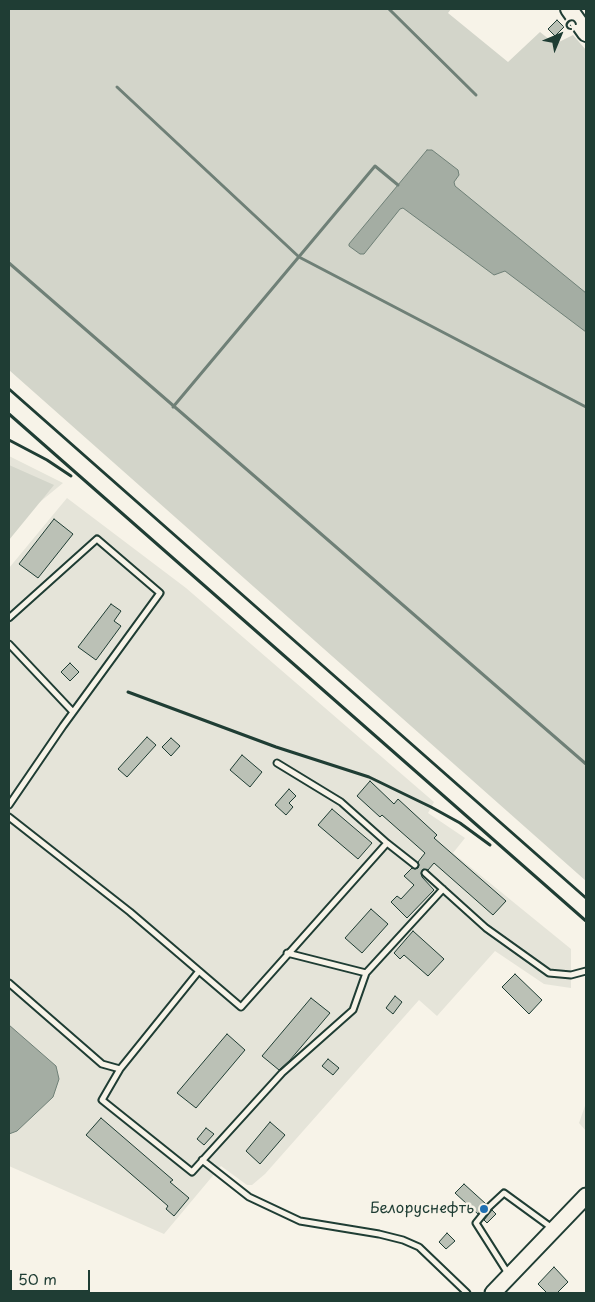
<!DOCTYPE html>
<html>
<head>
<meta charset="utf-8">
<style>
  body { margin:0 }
  #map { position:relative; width:595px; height:1302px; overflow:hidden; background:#f7f3e8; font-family:"Playpen Sans",sans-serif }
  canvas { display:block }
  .frame { position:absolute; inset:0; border:10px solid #1f3d34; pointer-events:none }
  .north { position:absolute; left:535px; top:10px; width:50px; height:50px; -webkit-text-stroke:4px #f7f3e8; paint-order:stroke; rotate:45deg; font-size:14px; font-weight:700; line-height:20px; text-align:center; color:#1f3d34 }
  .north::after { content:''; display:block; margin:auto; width:18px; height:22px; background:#1f3d34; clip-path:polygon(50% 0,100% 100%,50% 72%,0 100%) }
  .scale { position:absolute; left:10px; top:1270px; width:80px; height:22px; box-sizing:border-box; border:2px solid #1f3d34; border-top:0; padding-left:6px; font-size:15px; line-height:18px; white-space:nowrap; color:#1f3d34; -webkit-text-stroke:4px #f7f3e8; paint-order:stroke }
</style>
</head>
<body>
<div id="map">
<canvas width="595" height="1302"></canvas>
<div class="frame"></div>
<div class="north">С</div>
<div class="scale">50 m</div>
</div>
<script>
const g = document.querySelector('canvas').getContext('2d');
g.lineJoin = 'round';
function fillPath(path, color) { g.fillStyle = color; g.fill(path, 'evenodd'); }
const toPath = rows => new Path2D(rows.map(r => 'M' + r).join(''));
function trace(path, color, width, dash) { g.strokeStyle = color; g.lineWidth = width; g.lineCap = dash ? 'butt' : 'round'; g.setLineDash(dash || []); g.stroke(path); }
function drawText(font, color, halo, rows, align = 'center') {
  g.font = font + ' "Playpen Sans",sans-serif'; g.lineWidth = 5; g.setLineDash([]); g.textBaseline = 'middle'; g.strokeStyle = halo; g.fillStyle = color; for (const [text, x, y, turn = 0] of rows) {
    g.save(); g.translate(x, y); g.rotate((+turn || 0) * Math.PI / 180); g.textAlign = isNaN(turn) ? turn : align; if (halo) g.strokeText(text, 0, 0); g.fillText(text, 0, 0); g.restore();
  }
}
fillPath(toPath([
  [9,456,63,483,18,520,9,530],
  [67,498,186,588,434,802,428,813,465,838,453,853,571,949,571,988,544,984,495,951,437,1016,419,1000,265,1174,252,1185,247,1185,221,1166,164,1234,9,1166,9,568],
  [586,1103,586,1131,579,1123]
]), '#e5e4d9');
fillPath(toPath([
  [9,9,451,9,448,13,508,62,540,32,555,44,573,35,586,50,586,881,9,370],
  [9,465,54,485,9,540]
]), '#d3d5ca');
const water = toPath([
  [427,150,432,150,458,170,459,175,454,182,455,186,586,293,586,332,505,271,494,275,403,208,400,209,364,254,360,254,349,246,349,244,427,150],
  [9,1025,56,1066,59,1079,53,1097,17,1131,9,1134,9,1025]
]);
fillPath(water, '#a4ada3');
trace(water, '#6f8077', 1);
trace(toPath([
  [389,9,476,95],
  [117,87,299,257,586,407],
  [9,263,586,764],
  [173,407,375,166,398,185]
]), '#6f8077', 3);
const building = toPath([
  [557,20,564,27,555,36,548,29,557,20],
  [54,519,73,534,38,578,19,564,54,519],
  [111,604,121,611,114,621,121,626,96,660,78,647,111,604],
  [70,663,79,672,70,681,61,672,70,663],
  [147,737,156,745,127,777,118,769,147,737],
  [171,738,180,746,171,756,162,747,171,738],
  [242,755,262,772,250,787,230,770,242,755],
  [370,781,394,804,398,799,437,835,434,838,506,901,493,915,434,863,428,870,423,869,421,873,422,877,434,890,407,918,391,902,397,896,401,899,414,885,404,876,412,868,415,869,418,868,419,865,418,862,425,853,382,815,380,817,357,796,370,781],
  [289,789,296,796,289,803,293,807,286,815,275,805,289,789],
  [332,809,372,843,358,859,318,825,332,809],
  [371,909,388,924,362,953,345,938,371,909],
  [413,931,444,959,428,976,404,955,400,959,394,953,413,931],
  [515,974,542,1000,529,1014,502,987,515,974],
  [395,996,402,1002,393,1014,386,1008,395,996],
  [311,998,330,1013,290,1060,279,1070,262,1056,311,998],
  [227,1034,245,1050,196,1108,177,1093,227,1034],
  [328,1059,339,1068,333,1075,322,1066,328,1059],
  [101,1118,173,1180,170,1182,189,1198,174,1216,166,1209,168,1206,86,1135,101,1118],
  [270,1122,285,1135,260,1164,246,1151,270,1122],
  [206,1128,214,1134,204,1145,197,1139,206,1128],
  [464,1184,486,1204,478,1214,455,1193,464,1184],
  [492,1210,496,1214,487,1223,484,1220,492,1210],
  [447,1233,455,1241,446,1249,439,1242,447,1233],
  [554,1267,568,1282,557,1293,547,1293,538,1284,554,1267]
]);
fillPath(building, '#bbc1b6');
trace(building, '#1f3d34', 1);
const lane = toPath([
  [9,618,97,539,160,593,63,726,9,805],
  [9,644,73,712],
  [277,763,341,802,387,843,415,865],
  [9,817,130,912,241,1007,387,843],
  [425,873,486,928,549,973,571,975,586,971],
  [287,953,366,973,443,889],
  [9,983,102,1064,120,1069,199,971],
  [120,1069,102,1100,192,1172,282,1073,353,1010,366,973],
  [202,1160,249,1197,300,1221,379,1234,403,1240,419,1247,467,1293],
  [509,1275,476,1223,489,1207,504,1193,552,1228]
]);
const secondary = toPath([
  [493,1293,586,1196]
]);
const primary = toPath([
  [569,9,586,33]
]);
trace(lane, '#1f3d34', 9);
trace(secondary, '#1f3d34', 19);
trace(primary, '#1f3d34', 20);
trace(lane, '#f7f3e8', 5);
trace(secondary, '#f7f3e8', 15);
trace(primary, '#f7f3e8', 16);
trace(toPath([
  [9,389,586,898],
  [9,414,586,921],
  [9,440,47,460,71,476],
  [128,692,276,747,369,777,431,807,460,823,490,845]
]), '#1f3d34', 3);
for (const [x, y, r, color] of [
  [484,1209,5,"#1f6fb2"]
]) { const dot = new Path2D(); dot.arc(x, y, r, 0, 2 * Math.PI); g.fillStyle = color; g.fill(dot); trace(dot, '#f7f3e8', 2); }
drawText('15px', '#1f3d34', '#f7f3e8', [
  ["Белоруснефть",474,1209]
], 'right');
</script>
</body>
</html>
